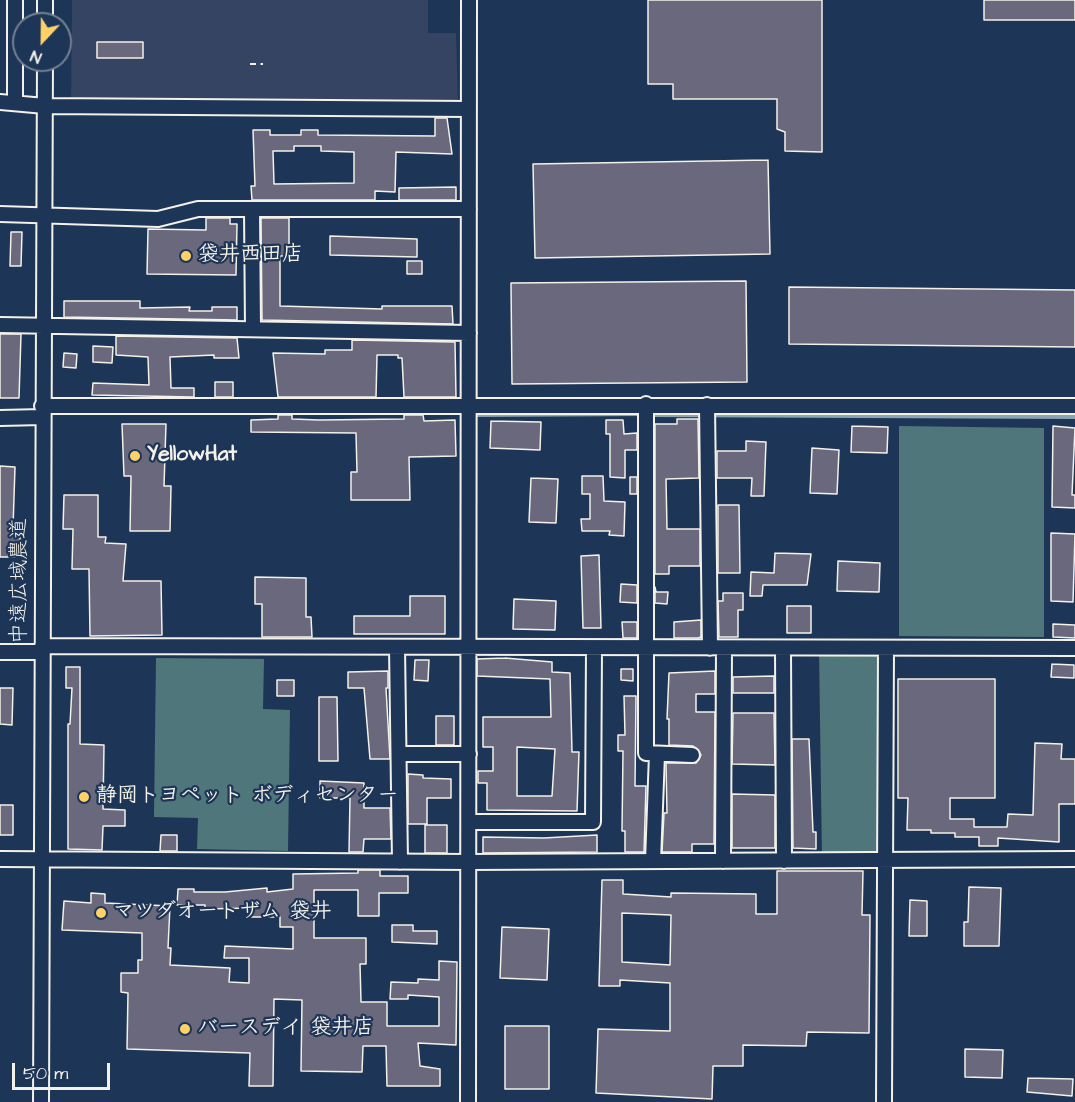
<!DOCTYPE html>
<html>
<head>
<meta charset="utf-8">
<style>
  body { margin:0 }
  #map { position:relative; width:1075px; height:1102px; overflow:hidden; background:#1d3557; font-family:"Architects Daughter",sans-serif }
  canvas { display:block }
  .north { position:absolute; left:12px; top:12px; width:60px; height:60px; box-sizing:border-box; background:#1d3557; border:2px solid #738091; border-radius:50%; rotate:202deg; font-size:16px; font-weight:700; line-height:24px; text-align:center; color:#f4f1e8 }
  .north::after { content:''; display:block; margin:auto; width:21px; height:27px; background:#ffd166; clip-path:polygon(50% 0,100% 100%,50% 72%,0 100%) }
  .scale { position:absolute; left:12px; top:1063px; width:98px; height:27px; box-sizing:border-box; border:3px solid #f4f1e8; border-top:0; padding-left:8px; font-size:18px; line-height:21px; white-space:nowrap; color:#f4f1e8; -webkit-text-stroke:4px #1d3557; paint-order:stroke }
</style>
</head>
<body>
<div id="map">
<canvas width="1075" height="1102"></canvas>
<div class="north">N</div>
<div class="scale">50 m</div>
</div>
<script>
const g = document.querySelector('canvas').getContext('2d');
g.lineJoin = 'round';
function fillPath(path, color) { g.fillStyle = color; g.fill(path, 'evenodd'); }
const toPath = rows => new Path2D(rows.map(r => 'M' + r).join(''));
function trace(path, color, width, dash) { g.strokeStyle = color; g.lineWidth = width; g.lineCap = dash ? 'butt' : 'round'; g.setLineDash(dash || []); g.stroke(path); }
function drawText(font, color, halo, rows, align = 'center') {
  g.font = font + ' "Architects Daughter","Klee One",sans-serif'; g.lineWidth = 4.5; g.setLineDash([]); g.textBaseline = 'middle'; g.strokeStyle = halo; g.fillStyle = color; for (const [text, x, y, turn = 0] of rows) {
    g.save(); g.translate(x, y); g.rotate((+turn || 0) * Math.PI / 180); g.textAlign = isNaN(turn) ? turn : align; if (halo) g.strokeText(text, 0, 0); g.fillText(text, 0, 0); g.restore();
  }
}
fillPath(toPath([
  [72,0,428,0,428,33,456,33,458,103,71,102]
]), '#344462');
fillPath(toPath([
  [899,426,1044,428,1044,637,899,636],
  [819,649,877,656,879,860,822,860],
  [156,658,264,659,263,709,290,710,288,851,197,849,198,818,154,817]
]), '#4f777b');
trace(toPath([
  [473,415,643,414],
  [650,415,1075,417]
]), '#8ca3b2', 4);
const building = toPath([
  [648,0,822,0,822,152,785,151,785,132,777,129,777,99,673,99,673,84,648,84,648,0],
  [984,0,1075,0,1075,20,984,20,984,0],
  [97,42,143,42,143,58,97,58,97,42],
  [435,118,447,118,452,154,396,152,395,192,375,191,375,200,252,200,251,186,255,186,253,130,270,130,270,135,301,135,301,130,318,130,318,135,435,136,435,118],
  [294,146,321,146,321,151,354,152,354,183,274,184,273,151,294,151,294,146],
  [768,160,770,254,535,258,533,164,768,160],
  [456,187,456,200,399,200,399,188,456,187],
  [206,218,230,218,230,224,237,224,236,275,147,274,148,229,206,230,206,218],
  [261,218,289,218,289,256,280,256,280,306,382,309,382,306,452,306,453,324,262,320,261,218],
  [11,232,22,232,21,266,10,266,11,232],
  [330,236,417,239,417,257,330,255,330,236],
  [407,261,422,261,422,274,407,274,407,261],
  [746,281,747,382,512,384,511,283,746,281],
  [789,287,1075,290,1075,347,789,344,789,287],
  [64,301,140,301,140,308,190,307,189,311,212,311,212,307,237,307,237,320,64,317,64,301],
  [0,334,21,334,19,398,0,398,0,334],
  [116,336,237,338,239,358,214,358,214,355,170,357,171,388,194,388,194,397,92,395,93,383,149,385,148,357,116,355,116,336],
  [352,340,455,342,456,397,404,397,402,358,398,358,398,355,377,355,376,397,278,397,273,353,325,354,325,350,352,350,352,340],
  [93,346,113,347,112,363,93,362,93,346],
  [64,353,77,354,76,368,63,367,64,353],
  [215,382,233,382,233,397,215,397,215,382],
  [278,415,292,415,292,419,319,420,404,419,404,415,423,415,424,421,455,420,456,456,409,457,410,500,351,500,351,472,357,472,356,433,251,432,251,420,278,419,278,415],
  [677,419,698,419,699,478,666,479,667,529,700,529,700,566,669,566,669,574,655,574,655,424,677,424,677,419],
  [606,420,623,420,624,434,637,433,637,450,625,450,625,478,610,477,610,434,606,434,606,420],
  [491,421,541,422,540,450,490,448,491,421],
  [122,424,166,424,164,486,171,486,170,531,130,531,131,476,124,476,122,424],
  [852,426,888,427,887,453,851,452,852,426],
  [1053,426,1075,428,1072,495,1075,495,1075,508,1052,507,1053,426],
  [746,441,766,442,764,496,751,496,752,478,717,478,717,451,746,451,746,441],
  [812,448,839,450,837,494,810,493,812,448],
  [0,466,15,467,13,528,20,528,20,557,0,557,0,466],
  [582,476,603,476,604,501,625,502,624,536,609,535,610,531,582,531,581,519,590,519,590,494,582,494,582,476],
  [630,477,637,477,637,494,630,494,630,477],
  [531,478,558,479,556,523,529,522,531,478],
  [64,495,98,495,98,537,106,537,105,543,126,544,123,581,161,581,162,635,90,636,89,569,72,569,73,529,63,529,64,495],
  [718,505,739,505,740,573,718,573,718,505],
  [1051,533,1075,534,1073,602,1051,601,1051,533],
  [775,553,811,554,807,585,763,585,762,596,750,596,751,572,774,573,775,553],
  [599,555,601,628,583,628,581,556,599,555],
  [838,561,880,563,879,592,837,591,838,561],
  [255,577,306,578,306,617,311,617,312,637,262,637,262,604,255,604,255,577],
  [621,584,637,585,637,603,620,602,621,584],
  [655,587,656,592,668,592,667,604,655,603,655,587],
  [723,593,743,593,743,610,738,610,738,637,719,637,718,601,723,601,723,593],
  [410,596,445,596,445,634,354,634,354,616,410,616,410,596],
  [514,599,556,601,555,630,513,629,514,599],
  [787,606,811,606,811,633,787,633,787,606],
  [701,620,701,637,698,638,674,638,674,622,701,620],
  [622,622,637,622,637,638,623,638,622,622],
  [1053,624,1075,625,1075,638,1053,637,1053,624],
  [505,658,552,662,552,672,570,673,572,752,579,752,577,811,487,810,487,783,478,783,478,771,493,771,493,747,483,747,483,717,551,717,550,679,477,676,477,659,505,658],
  [517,747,555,749,552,796,517,796,517,747],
  [415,660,429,660,428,681,414,680,415,660],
  [1052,664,1074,665,1074,678,1051,677,1052,664],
  [66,667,80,667,80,744,104,745,103,809,125,810,125,826,103,826,102,850,68,849,68,724,70,724,72,688,66,688,66,667],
  [621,669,633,669,633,681,621,680,621,669],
  [388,671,388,688,386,688,390,759,370,759,364,688,348,688,348,672,388,671],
  [715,671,715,694,696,694,696,712,715,712,714,844,692,844,692,852,662,852,664,813,667,813,666,763,696,763,701,755,693,746,669,745,669,719,667,719,669,673,715,671],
  [774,676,774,693,733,693,733,677,774,676],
  [898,679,995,679,995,798,950,798,950,819,974,819,974,827,1007,827,1008,814,1033,815,1035,743,1062,744,1061,759,1075,759,1075,804,1059,804,1059,842,998,838,998,846,979,846,979,837,955,837,955,833,931,833,931,830,907,830,908,798,898,798,898,679],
  [277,680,294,680,294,696,277,696,277,680],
  [0,688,13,688,12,725,0,724,0,688],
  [624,696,636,696,635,786,646,786,644,852,625,852,625,831,622,831,623,751,618,751,618,735,625,735,624,696],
  [319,697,337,697,338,761,319,761,319,697],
  [733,713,774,713,775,765,732,764,733,713],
  [436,716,454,716,454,745,436,745,436,716],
  [792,739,809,739,813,832,816,832,816,849,793,848,792,739],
  [408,774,423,775,423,778,451,779,451,798,427,798,427,824,408,824,408,774],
  [320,781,364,783,364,808,390,808,391,839,364,839,363,852,349,852,350,798,320,798,320,781],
  [732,794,775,795,775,848,732,848,732,794],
  [0,805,13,805,13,835,0,835,0,805],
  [425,825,447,825,447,853,425,853,425,825],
  [161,835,177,835,177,851,160,851,161,835],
  [597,835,597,852,483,853,483,837,544,838,597,835],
  [358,870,380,870,380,876,408,876,408,893,379,893,379,916,358,916,358,890,314,890,314,938,366,938,366,964,360,964,361,1002,387,1002,387,1026,439,1026,439,997,408,995,408,999,390,999,391,982,418,983,418,979,439,980,439,961,457,962,456,1045,418,1043,420,1066,440,1069,440,1086,387,1086,386,1046,363,1046,362,1072,301,1071,302,1000,274,999,273,1086,249,1086,250,1053,127,1049,128,993,121,992,121,973,138,973,138,960,142,960,142,933,62,930,64,901,91,903,91,893,105,894,105,903,170,906,168,948,171,948,170,965,230,968,229,982,249,983,249,958,224,958,225,946,293,949,293,927,280,927,280,917,250,917,250,908,205,909,205,905,177,905,178,889,194,889,194,892,225,892,267,888,267,892,293,889,293,874,358,873,358,870],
  [777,871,863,871,862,915,870,915,869,1033,807,1032,806,1046,743,1045,743,1066,713,1066,712,1099,596,1093,598,1029,670,1031,670,983,620,980,620,986,599,986,602,880,623,880,623,894,671,897,671,893,756,894,756,914,777,914,777,871],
  [622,913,671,915,670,965,622,962,622,913],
  [969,887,1001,888,999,946,964,946,964,922,968,922,969,887],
  [910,900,927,901,927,936,909,936,910,900],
  [392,925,413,925,413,931,437,931,437,944,392,942,392,925],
  [502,927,549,929,547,980,500,978,502,927],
  [505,1026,549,1026,549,1089,505,1089,505,1026],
  [965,1049,1003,1050,1002,1078,965,1077,965,1049],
  [1028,1078,1073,1079,1072,1096,1027,1092,1028,1078]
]);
fillPath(building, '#69687c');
trace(building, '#f4f1e8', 1.5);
const minor = toPath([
  [45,24,45,0],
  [0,102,45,106,469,109],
  [15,103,15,0],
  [252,209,253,329],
  [0,214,158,219,198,209,469,209],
  [0,325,469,333],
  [646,404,646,753,692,755],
  [707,405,710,648],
  [42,406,1075,406],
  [0,418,42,417],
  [42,646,1075,648],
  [397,647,400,862],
  [783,648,784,861],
  [0,652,42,652],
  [399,754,469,754],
  [469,822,593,822,594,648],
  [0,859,468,862,1075,859],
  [653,861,657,754],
  [723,861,724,648],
  [41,1102,45,60],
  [468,1102,469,0],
  [884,1102,886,649]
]);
trace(minor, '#f4f1e8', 18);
trace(toPath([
  [250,64,263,64]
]), '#f4f1e8', 2, [6, 4.5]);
trace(minor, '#1d3557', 14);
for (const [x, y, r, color] of [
  [186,256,6,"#ffd166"],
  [135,456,6,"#ffd166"],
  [84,797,6,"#ffd166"],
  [101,913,6,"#ffd166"],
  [185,1029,6,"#ffd166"]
]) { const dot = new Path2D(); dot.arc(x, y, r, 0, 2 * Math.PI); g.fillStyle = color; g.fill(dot); trace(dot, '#1d3557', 2); }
drawText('bold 21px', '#f4f1e8', '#1d3557', [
  ["袋井西田店",198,256],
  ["YellowHat",147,456],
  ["静岡トヨペット ボディセンター",96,797],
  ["マツダオートザム 袋井",113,913],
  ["バースデイ 袋井店",197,1029]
], 'left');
drawText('21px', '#f4f1e8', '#1d3557', [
  ["中遠広域農道",21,581,-90]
]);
</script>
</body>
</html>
